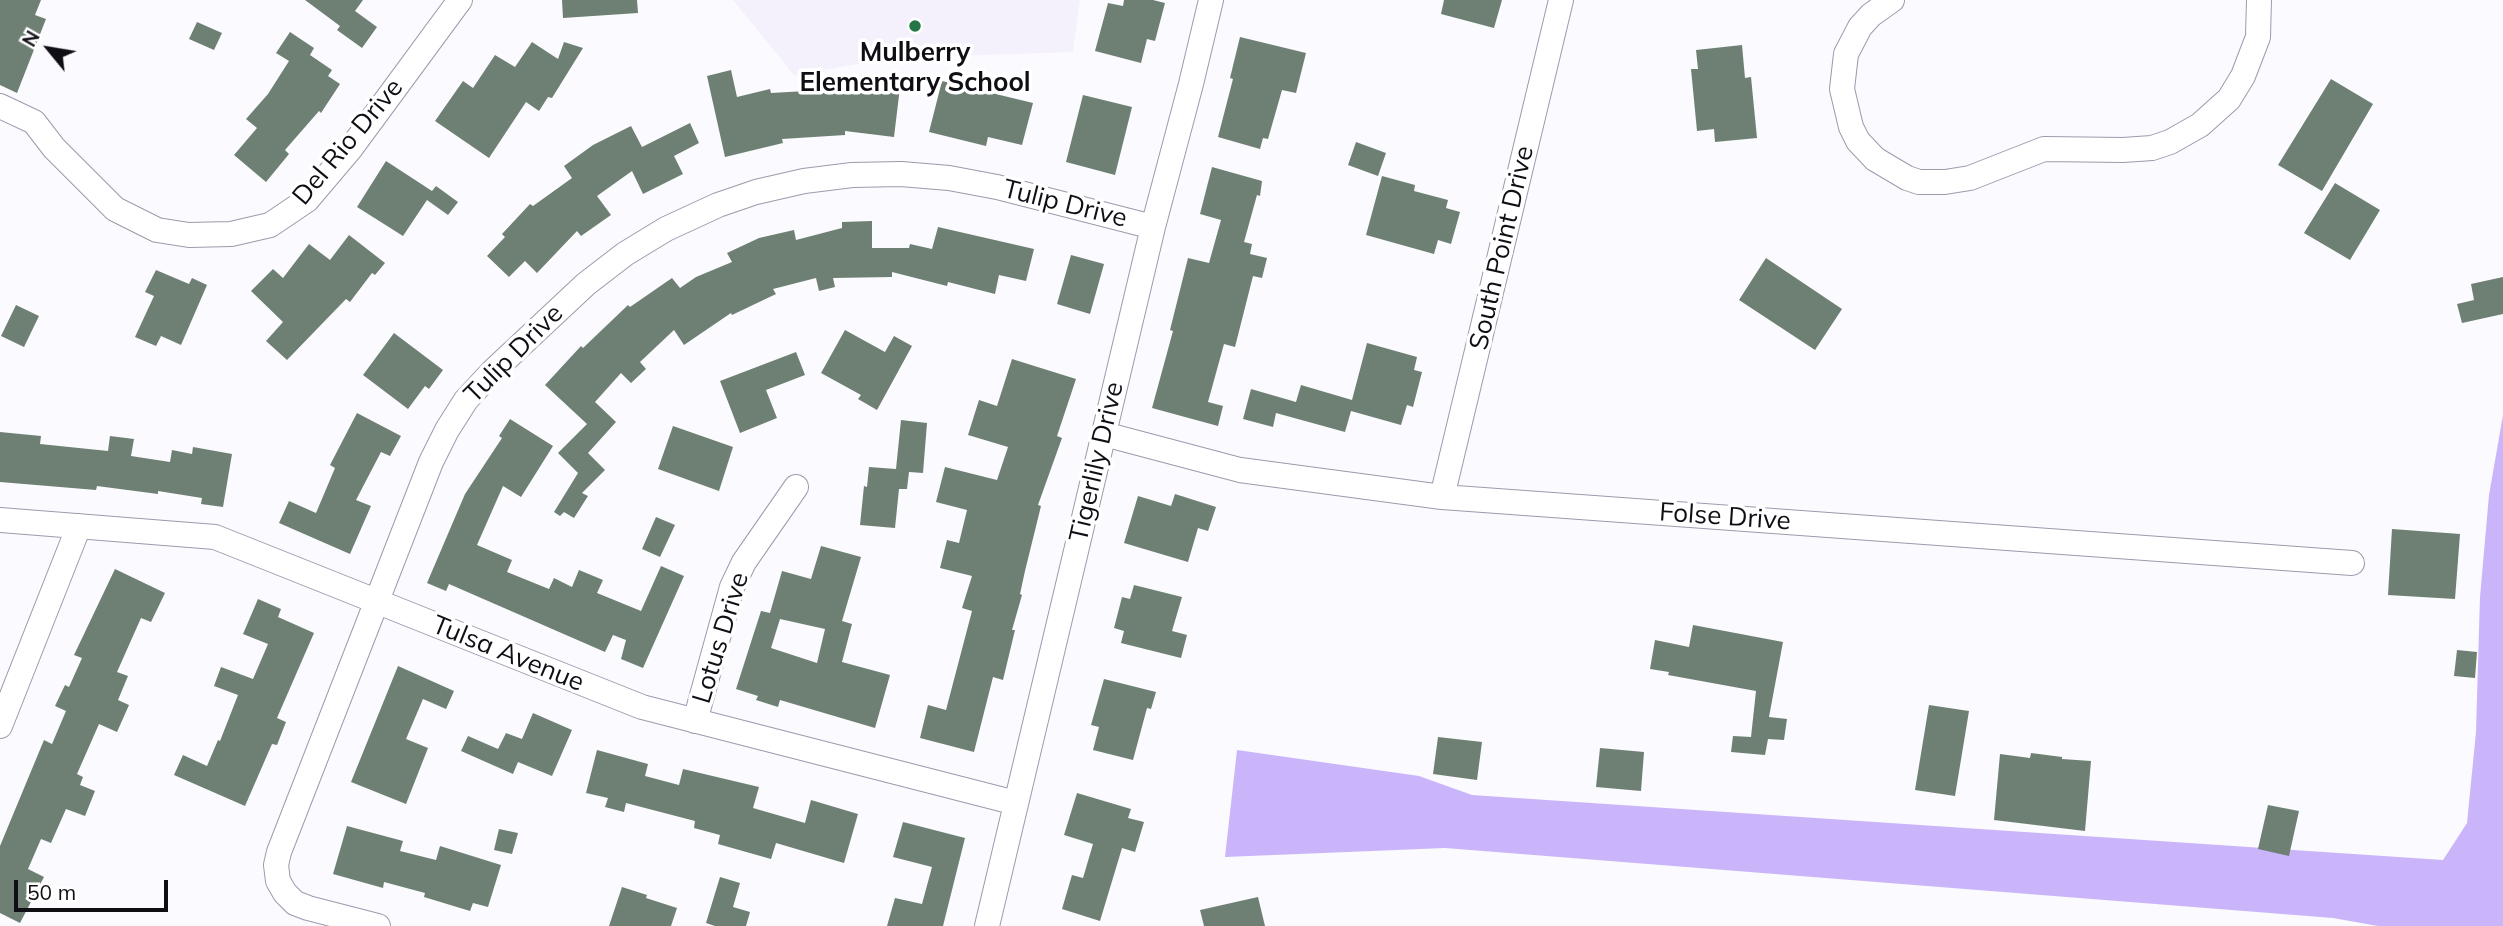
<!DOCTYPE html>
<html>
<head>
<meta charset="utf-8">
<style>
  body { margin:0 }
  #map { position:relative; width:2503px; height:926px; overflow:hidden; background:#fbfafe; font-family:Mulish,sans-serif }
  canvas { display:block }
  .north { position:absolute; left:14px; top:14px; width:70px; height:70px; -webkit-text-stroke:5px #fff; paint-order:stroke; rotate:300deg; font-size:19px; font-weight:700; line-height:28px; text-align:center; color:#100e15 }
  .north::after { content:''; display:block; margin:auto; width:24px; height:32px; background:#100e15; clip-path:polygon(50% 0,100% 100%,50% 72%,0 100%) }
  .scale { position:absolute; left:14px; top:880px; width:154px; height:32px; box-sizing:border-box; border:4px solid #100e15; border-top:0; padding-left:9px; font-size:21px; line-height:24px; white-space:nowrap; color:#100e15; -webkit-text-stroke:5px #fff; paint-order:stroke }
</style>
</head>
<body>
<div id="map">
<canvas width="2503" height="926"></canvas>
<div class="north">N</div>
<div class="scale">50 m</div>
</div>
<script>
const g = document.querySelector('canvas').getContext('2d');
g.lineJoin = 'round';
function fillPath(path, color) { g.fillStyle = color; g.fill(path, 'evenodd'); }
const toPath = rows => new Path2D(rows.map(r => 'M' + r).join(''));
function trace(path, color, width, dash) { g.strokeStyle = color; g.lineWidth = width; g.lineCap = dash ? 'butt' : 'round'; g.setLineDash(dash || []); g.stroke(path); }
function drawText(font, color, halo, rows, align = 'center') {
  g.font = font + ' Mulish,sans-serif'; g.lineWidth = 7; g.setLineDash([]); g.textBaseline = 'middle'; g.strokeStyle = halo; g.fillStyle = color; for (const [text, x, y, turn = 0] of rows) {
    g.save(); g.translate(x, y); g.rotate((+turn || 0) * Math.PI / 180); g.textAlign = isNaN(turn) ? turn : align; if (halo) g.strokeText(text, 0, 0); g.fillText(text, 0, 0); g.restore();
  }
}
fillPath(toPath([
  [733,0,1080,0,1073,52,892,58,794,75]
]), '#f4f1fd');
fillPath(toPath([
  [2503,415,2503,926,2378,926,2333,918,1445,848,1225,857,1237,750,1419,776,1472,795,2443,860,2467,823,2476,732,2480,597,2489,495]
]), '#cab5fa');
fillPath(toPath([
  [0,0,41,0,35,15,46,19,17,93,0,85],
  [305,0,363,0,355,11,377,27,362,48,337,30,340,26],
  [562,0,637,0,638,13,563,18],
  [1124,0,1153,0,1165,3,1155,41,1147,39,1141,63,1095,51,1108,3,1123,6],
  [1444,0,1502,0,1494,28,1441,14],
  [197,22,222,33,214,50,189,39],
  [290,32,314,48,310,55,332,70,328,76,340,84,321,113,319,111,285,150,289,154,266,182,234,155,257,128,246,119,268,94,289,61,276,53],
  [1240,37,1306,53,1296,93,1282,90,1268,139,1263,138,1260,149,1218,137,1233,79,1230,78],
  [532,42,558,59,564,42,583,48,552,98,548,97,539,111,526,102,489,158,435,121,463,81,473,88,495,55,515,67],
  [1742,45,1745,78,1751,77,1757,138,1715,142,1714,129,1697,131,1691,69,1698,69,1696,50],
  [731,70,737,97,770,89,771,93,859,88,861,75,901,79,894,137,845,131,845,135,782,139,783,143,725,157,707,76],
  [2331,79,2373,104,2322,191,2278,165],
  [942,81,1033,103,1022,145,988,137,986,146,929,132],
  [1083,95,1132,107,1115,175,1066,162],
  [690,123,699,143,674,156,683,174,643,194,632,171,597,196,611,215,581,236,577,231,537,273,525,261,509,277,487,256,505,237,502,234,530,204,533,206,572,178,564,166,593,145,631,126,642,147],
  [1356,142,1386,153,1378,176,1348,165],
  [386,161,432,191,436,186,458,202,448,215,427,200,403,236,357,207],
  [1212,167,1262,181,1260,196,1257,195,1244,242,1252,244,1250,254,1267,258,1262,278,1253,276,1235,347,1224,344,1208,402,1223,406,1218,426,1152,408,1173,331,1170,330,1188,258,1209,263,1221,220,1200,214],
  [1382,176,1415,185,1414,191,1448,200,1446,208,1460,212,1451,244,1438,240,1434,254,1366,235],
  [2335,183,2380,210,2350,260,2304,233],
  [872,221,872,248,909,248,910,244,932,249,938,227,1034,249,1026,281,999,275,995,294,948,282,947,286,892,272,892,277,833,278,835,287,819,291,816,278,773,289,776,294,732,315,731,313,684,345,674,330,640,362,646,369,631,383,621,373,595,402,616,422,588,453,605,470,582,493,588,496,574,518,564,512,560,516,554,512,578,473,558,453,587,424,545,385,581,346,583,348,628,305,630,307,672,278,680,288,696,277,732,262,727,253,759,238,794,230,796,240,842,228,842,222],
  [349,235,385,263,375,275,372,273,350,302,346,299,287,360,266,341,283,322,251,291,273,269,283,278,309,244,330,260],
  [1071,255,1104,264,1090,314,1057,304],
  [1766,258,1842,309,1815,350,1739,300],
  [156,270,189,284,192,278,207,285,181,345,161,336,156,346,135,337,154,296,145,292],
  [2503,277,2503,314,2462,323,2457,304,2474,300,2471,284],
  [16,305,39,316,24,347,1,336],
  [845,330,885,352,894,336,912,346,877,410,858,399,861,395,821,373],
  [394,333,443,370,429,389,425,386,408,409,363,375],
  [1367,343,1417,357,1414,370,1422,372,1413,407,1407,405,1401,425,1351,411,1345,432,1276,413,1273,427,1243,419,1251,389,1296,402,1301,385,1352,400],
  [796,352,805,375,766,390,777,418,740,433,720,381],
  [1012,359,1076,379,1057,436,1062,438,1038,505,1041,506,1025,571,1020,594,1022,595,1012,630,1015,630,1003,680,993,677,974,752,920,738,928,705,946,710,972,611,962,608,972,576,940,568,947,540,959,543,967,510,936,502,945,467,997,480,1008,447,968,435,979,400,997,406],
  [357,413,401,436,390,456,381,452,356,500,371,506,350,554,279,523,289,501,316,513,335,468,330,465],
  [510,419,553,446,521,497,503,486,477,545,512,560,507,572,549,589,554,578,572,587,579,570,603,580,597,593,641,611,661,566,684,576,643,668,621,659,626,640,613,635,605,652,449,584,446,591,427,583,465,494,502,438,499,436],
  [901,420,927,423,923,473,909,472,907,489,899,489,895,528,860,525,864,486,867,487,869,467,896,469],
  [673,426,733,447,719,491,658,469],
  [0,432,41,436,40,444,108,451,110,436,134,439,131,456,170,462,172,450,192,454,193,447,232,454,223,507,201,504,202,498,158,491,158,494,97,486,96,490,0,482],
  [1175,494,1216,507,1208,531,1198,528,1188,562,1124,543,1138,496,1171,506],
  [656,517,675,525,660,557,642,549],
  [2392,529,2460,534,2455,599,2388,595],
  [821,546,861,557,842,621,852,624,842,662,890,675,875,728,780,700,778,707,756,700,758,696,736,689,761,611,770,613,782,571,811,579],
  [780,619,825,629,817,663,771,648],
  [115,569,165,593,151,622,141,618,117,672,128,676,118,700,129,705,117,732,99,724,77,774,83,777,80,785,95,791,85,816,66,809,51,843,41,839,28,869,44,877,20,923,0,913,0,846,44,740,52,744,66,711,55,706,65,685,69,687,82,658,74,655],
  [1134,585,1182,597,1172,631,1187,635,1181,658,1121,643,1124,631,1114,628,1122,597,1130,599],
  [258,599,281,609,278,617,314,633,277,718,286,722,277,745,272,744,245,806,174,775,183,755,207,766,218,740,220,741,238,695,214,686,221,667,253,679,268,644,243,634],
  [1693,625,1783,642,1769,717,1787,719,1784,740,1768,739,1765,755,1731,752,1733,736,1751,737,1756,691,1668,675,1669,672,1650,669,1655,640,1689,647],
  [2457,650,2477,652,2475,678,2454,676],
  [398,666,454,691,446,709,423,699,406,739,428,748,406,804,351,782],
  [1104,679,1156,692,1151,709,1147,708,1133,760,1093,750,1099,727,1091,725],
  [1929,705,1969,711,1955,796,1915,790],
  [533,713,572,730,552,776,518,762,513,774,461,751,468,736,498,749,506,733,522,739],
  [1438,737,1482,742,1477,780,1433,774],
  [1600,748,1644,752,1641,791,1596,787],
  [597,750,648,764,645,776,679,785,683,769,759,787,753,808,805,823,811,800,858,814,844,863,776,843,771,859,718,844,720,835,694,828,695,821,626,803,624,812,605,807,608,798,586,793],
  [2031,753,2062,757,2062,759,2091,761,2085,831,1994,820,2000,754,2030,758],
  [1077,793,1131,809,1128,818,1144,822,1135,852,1122,848,1100,921,1062,909,1072,875,1083,878,1093,844,1064,835],
  [2268,805,2299,811,2289,856,2258,849],
  [903,822,965,838,943,926,887,926,895,898,922,904,932,867,893,857],
  [347,826,403,841,400,851,436,860,440,846,501,865,488,907,473,903,470,911,424,897,425,893,384,882,383,888,333,874],
  [499,829,518,833,512,854,494,850],
  [720,877,740,883,733,907,750,912,746,926,715,926,706,923],
  [622,887,647,895,646,898,677,908,671,926,609,926],
  [1258,897,1265,926,1204,926,1200,910]
]), '#6e8073');
const minor = toPath([
  [1892,0,1871,15,1860,27,1846,54,1842,89,1851,127,1858,141,1875,159,1907,178,1919,182,1945,182,1970,178,2044,149,2123,150,2152,148,2170,142,2200,125,2229,99,2243,76,2258,37,2259,0],
  [0,106,34,122,54,148,115,209,157,230,189,235,231,234,270,225,307,200,351,148,460,0],
  [1104,434,1240,470,1442,497,2352,563],
  [1442,497,1561,0],
  [0,520,215,537,642,707,1016,803],
  [695,721,732,587,744,562,796,487],
  [0,726,79,526],
  [378,926,308,908,295,903,285,893,278,881,276,865,279,852,431,462,447,430,466,400,492,372,586,284,625,254,666,229,718,205,756,192,804,181,852,175,901,174,949,178,997,187,1153,227],
  [987,926,1153,227,1191,84,1211,0]
]);
trace(minor, '#9e99ad', 26);
trace(minor, '#fff', 24);
for (const [x, y, r, color] of [
  [915,26,7,"#247647"]
]) { const dot = new Path2D(); dot.arc(x, y, r, 0, 2 * Math.PI); g.fillStyle = color; g.fill(dot); trace(dot, '#fff', 2.5); }
drawText('bold 26px', '#100e15', '#fff', [
  ["Mulberry",915,53],
  ["Elementary School",915,83]
]);
drawText('26px', '#100e15', '#fff', [
  ["Del Rio Drive",348,142,-50],
  ["Tulip Drive",1065,204,14],
  ["South Point Drive",1502,248,-77],
  ["Tulip Drive",514,354,-45],
  ["Tigerlily Drive",1097,462,-77],
  ["Folse Drive",1725,517,4],
  ["Lotus Drive",721,638,-73],
  ["Tulsa Avenue",508,654,22]
]);
</script>
</body>
</html>
